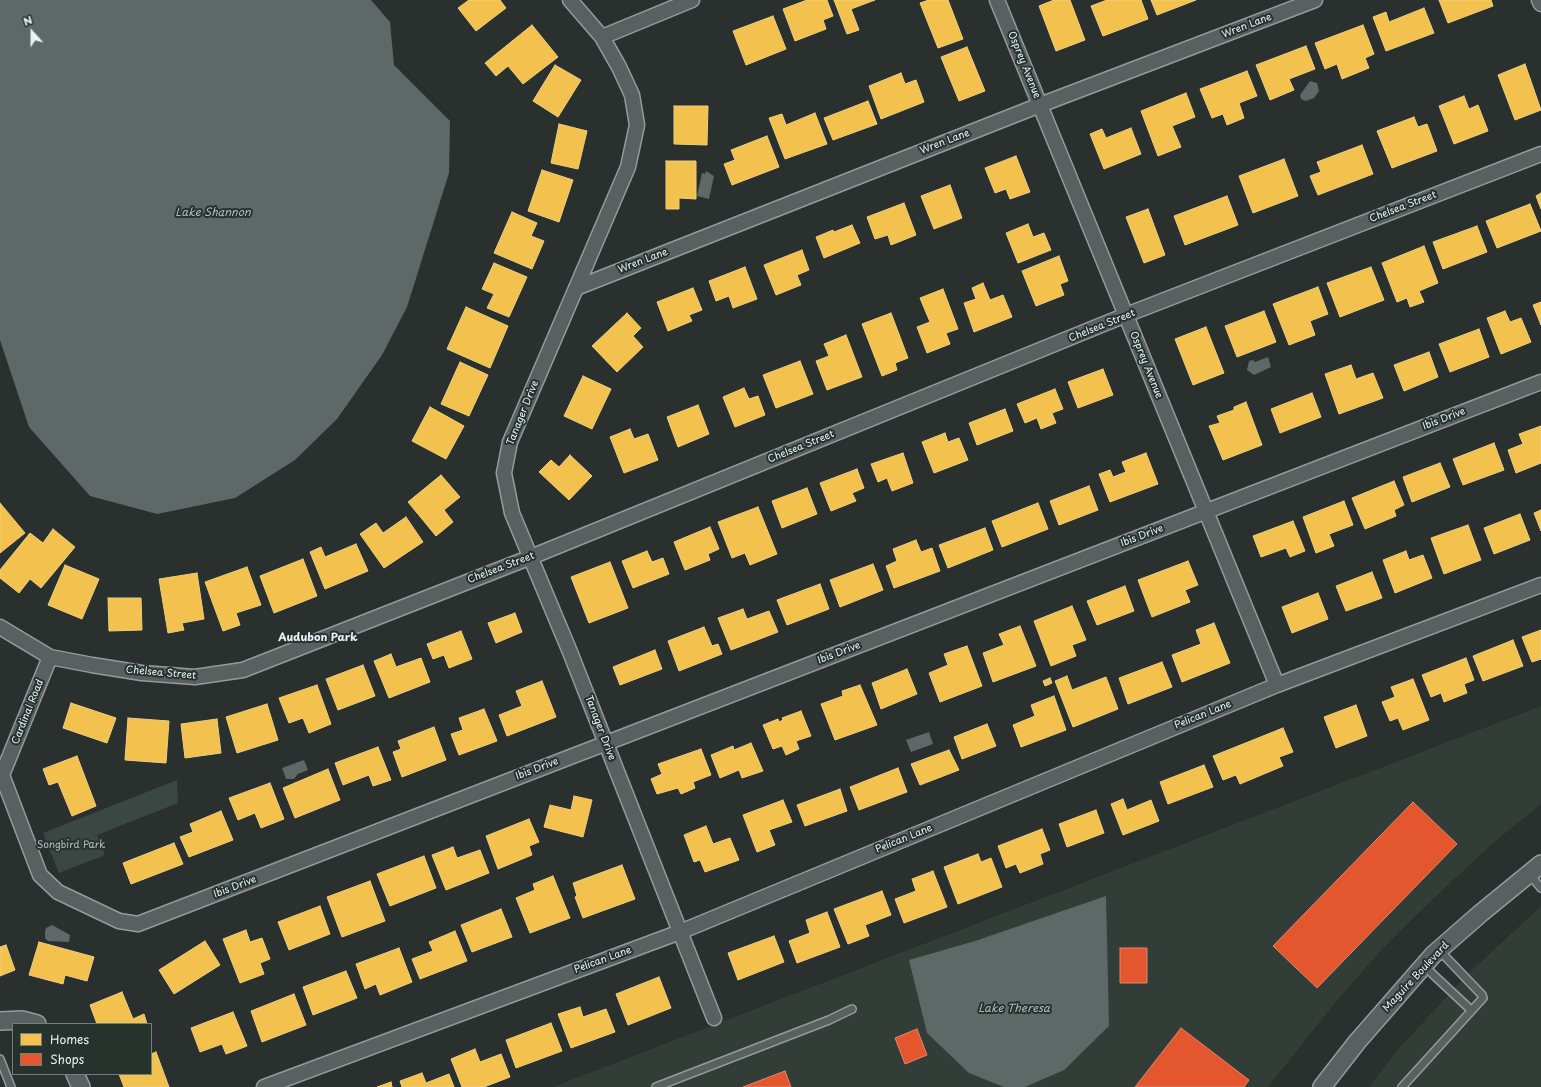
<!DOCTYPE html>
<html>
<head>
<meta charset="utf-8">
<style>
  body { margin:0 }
  #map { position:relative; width:1541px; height:1087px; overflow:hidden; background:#29302d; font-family:"Playpen Sans",sans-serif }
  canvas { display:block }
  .legend { position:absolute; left:12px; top:1023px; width:140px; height:52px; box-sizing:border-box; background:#26332d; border:1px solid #747f7e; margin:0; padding:5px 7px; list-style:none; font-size:12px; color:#e8f1f8 }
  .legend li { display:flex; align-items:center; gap:8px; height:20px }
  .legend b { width:20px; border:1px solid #747f7e }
  .north { position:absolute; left:12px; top:12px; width:40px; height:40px; -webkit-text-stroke:3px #26332d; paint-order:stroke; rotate:339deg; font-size:11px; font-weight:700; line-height:16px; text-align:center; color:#e8f1f8 }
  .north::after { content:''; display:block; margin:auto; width:14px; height:18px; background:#e8f1f8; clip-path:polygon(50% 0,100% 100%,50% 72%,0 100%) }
</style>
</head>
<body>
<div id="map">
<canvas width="1541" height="1087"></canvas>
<ul class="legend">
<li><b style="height:11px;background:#f2c14e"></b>Homes</li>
<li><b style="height:11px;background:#e4572e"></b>Shops</li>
</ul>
<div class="north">N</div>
</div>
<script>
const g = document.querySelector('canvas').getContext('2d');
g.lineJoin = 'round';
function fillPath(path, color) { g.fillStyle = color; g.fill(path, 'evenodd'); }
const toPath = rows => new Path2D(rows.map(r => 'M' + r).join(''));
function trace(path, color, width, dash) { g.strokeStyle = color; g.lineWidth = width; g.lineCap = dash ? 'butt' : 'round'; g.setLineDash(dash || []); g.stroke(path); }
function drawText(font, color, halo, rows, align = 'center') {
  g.font = font + ' "Playpen Sans",sans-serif'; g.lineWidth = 4; g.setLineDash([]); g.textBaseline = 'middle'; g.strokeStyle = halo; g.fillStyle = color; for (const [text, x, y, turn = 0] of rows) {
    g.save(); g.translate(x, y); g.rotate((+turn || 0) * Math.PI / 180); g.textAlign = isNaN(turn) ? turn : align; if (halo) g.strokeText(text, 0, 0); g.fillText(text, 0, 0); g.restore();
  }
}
fillPath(toPath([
  [1541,706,1541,804,1491,845,1435,897,1383,948,1333,1005,1268,1087,553,1087],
  [1541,906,1541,1087,1369,1087,1400,1047,1468,974]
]), '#323d38');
fillPath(toPath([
  [177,780,178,803,97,835,105,855,59,873,43,833]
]), '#3b4743');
fillPath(toPath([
  [0,0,371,0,390,22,394,65,450,121,449,173,407,307,382,355,337,419,295,460,235,498,157,514,90,496,29,427,0,340],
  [1310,81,1317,83,1319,91,1314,98,1306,101,1301,99,1300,95],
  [706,171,714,176,709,199,697,196,702,173,705,174],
  [1268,357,1271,367,1254,375,1247,370,1249,361,1253,360,1255,362],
  [929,732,933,744,911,752,906,740],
  [304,760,308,770,298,774,294,779,286,779,282,768],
  [1106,896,1109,1026,1064,1070,1025,1087,1004,1087,969,1073,927,1033,909,960,975,941],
  [52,925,70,935,69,942,48,941,45,938,45,932,46,928]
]), '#5e6967');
const homes = toPath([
  [469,0,500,0,506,8,476,31,458,8,469,0],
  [807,0,827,0,833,16,823,20,826,29,795,41,783,9,807,0],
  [834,0,875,0,851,9,859,30,847,34,834,0],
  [929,0,948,0,963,39,938,48,920,3,929,0],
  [1054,0,1070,0,1085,40,1056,51,1039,6,1054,0],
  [1107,0,1141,0,1148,19,1103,36,1091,6,1107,0],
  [1151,0,1196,0,1157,15,1151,0],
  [1439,0,1491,0,1493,6,1448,23,1439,0],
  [1424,8,1434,33,1386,51,1373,17,1386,12,1389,22,1424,8],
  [773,16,786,49,746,65,733,31,773,16],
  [532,25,558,57,523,84,508,66,496,76,485,63,532,25],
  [1363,25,1374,54,1365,58,1369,68,1342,79,1337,64,1325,69,1315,43,1363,25],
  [1306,46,1315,69,1289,79,1294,90,1270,100,1256,65,1306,46],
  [967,47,985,91,959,101,941,57,967,47],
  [1525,64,1541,110,1515,120,1498,75,1525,64],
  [555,65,581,80,558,117,533,101,555,65],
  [1247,71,1257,96,1239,103,1244,118,1227,125,1223,114,1212,118,1200,89,1247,71],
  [901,73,905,84,916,80,924,102,881,119,869,86,901,73],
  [1186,93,1195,117,1172,126,1181,147,1158,156,1141,111,1186,93],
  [1464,96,1469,109,1478,105,1488,131,1454,144,1439,106,1464,96],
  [868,101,877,124,833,140,824,118,868,101],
  [674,106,708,106,707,145,674,144,674,106],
  [815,113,827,144,785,159,769,118,782,114,786,125,815,113],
  [1414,117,1418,127,1427,124,1437,151,1392,168,1377,131,1414,117],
  [559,124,587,131,578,169,551,163,559,124],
  [1131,128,1141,154,1104,169,1090,134,1102,129,1106,138,1131,128],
  [767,136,779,167,732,185,724,164,735,160,731,150,767,136],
  [1362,145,1373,174,1318,195,1310,176,1321,172,1317,162,1362,145],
  [1016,156,1030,192,1010,199,1006,189,995,193,985,168,1016,156],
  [1284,159,1298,196,1253,213,1239,176,1284,159],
  [666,161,696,161,696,199,679,198,679,209,666,209,666,161],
  [542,170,573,180,559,222,528,211,542,170],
  [950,185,962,218,934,229,921,196,950,185],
  [1541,193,1541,209,1536,196,1541,193],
  [1227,196,1238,225,1185,245,1174,216,1227,196],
  [904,203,916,235,891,245,888,235,875,239,867,217,904,203],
  [1530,204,1541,231,1497,248,1486,221,1530,204],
  [1148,209,1165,255,1144,263,1126,217,1148,209],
  [512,212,537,223,531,236,544,241,532,269,494,253,512,212],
  [1028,224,1033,237,1044,233,1051,250,1018,263,1006,233,1028,224],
  [852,225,860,243,824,258,816,237,833,230,834,232,852,225],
  [1477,226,1487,252,1443,269,1433,242,1477,226],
  [1424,246,1438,283,1419,291,1424,302,1410,307,1407,298,1397,302,1382,263,1424,246],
  [802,250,809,270,797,275,801,285,776,295,764,265,802,250],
  [1059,256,1068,281,1060,284,1064,295,1036,306,1022,271,1059,256],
  [494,263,527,277,509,317,487,308,494,294,482,289,494,263],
  [745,267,757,299,733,308,729,296,716,301,709,281,745,267],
  [1371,267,1384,300,1340,317,1327,283,1371,267],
  [983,283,990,300,1003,295,1012,317,974,332,964,303,976,299,972,288,983,283],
  [1318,287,1328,314,1310,321,1315,335,1289,345,1273,304,1318,287],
  [693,288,702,310,689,315,692,321,668,331,657,302,693,288],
  [943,289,958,329,946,333,950,344,927,353,917,327,930,322,920,298,943,289],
  [1541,302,1541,325,1533,305,1541,302],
  [466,307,508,326,490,368,447,349,466,307],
  [1264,311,1276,342,1237,357,1225,326,1264,311],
  [1505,311,1510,322,1521,318,1531,342,1501,354,1487,318,1505,311],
  [627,313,641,328,633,336,643,347,617,372,592,346,627,313],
  [891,313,908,358,895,363,897,370,882,376,862,324,891,313],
  [1206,327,1224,373,1193,385,1175,339,1206,327],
  [1479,329,1489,357,1450,372,1439,344,1479,329],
  [846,335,862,377,827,390,816,361,829,356,824,344,846,335],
  [1429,352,1438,377,1404,391,1394,365,1429,352],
  [800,361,813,394,776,408,763,375,800,361],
  [460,362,488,375,469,416,441,404,460,362],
  [1351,365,1356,379,1373,373,1383,398,1339,414,1325,374,1351,365],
  [1103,369,1113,395,1078,408,1068,382,1103,369],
  [583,376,611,389,592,429,564,416,583,376],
  [744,388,749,399,758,396,765,415,735,427,723,397,744,388],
  [1055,389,1063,409,1052,413,1056,423,1041,429,1037,418,1025,423,1017,404,1055,389],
  [1312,393,1321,417,1280,433,1271,409,1312,393],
  [1246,402,1262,445,1223,460,1209,426,1220,423,1217,416,1234,410,1234,407,1246,402],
  [698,405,709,434,678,447,667,417,698,405],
  [430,407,464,426,446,459,412,441,430,407],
  [1005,409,1013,431,977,445,969,423,1005,409],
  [1541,426,1541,463,1516,473,1508,450,1523,444,1519,434,1541,426],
  [630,429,634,439,648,434,658,460,624,473,610,437,630,429],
  [945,433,948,442,959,438,968,460,934,473,922,442,945,433],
  [1494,443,1504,470,1463,485,1453,459,1494,443],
  [903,453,913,483,892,491,887,478,878,482,871,464,903,453],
  [1146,453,1158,484,1110,502,1099,474,1110,470,1113,477,1126,472,1122,462,1146,453],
  [570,455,592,476,569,500,539,472,551,460,559,467,570,455],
  [1440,463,1450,487,1412,502,1403,477,1440,463],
  [857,469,864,488,852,493,856,501,831,511,820,483,857,469],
  [441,475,460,497,444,510,453,522,436,536,408,502,441,475],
  [1394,481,1404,505,1394,510,1396,516,1365,529,1352,498,1394,481],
  [1089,486,1098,510,1059,525,1050,501,1089,486],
  [807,488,817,514,782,528,772,501,807,488],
  [1344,501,1353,525,1329,534,1334,546,1316,553,1303,517,1344,501],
  [0,503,25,533,0,553,0,503],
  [1038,503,1048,529,1002,547,992,521,1038,503],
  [758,507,777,554,750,565,745,553,732,558,718,522,758,507],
  [1541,510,1541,531,1534,513,1541,510],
  [1520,514,1530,540,1494,554,1484,528,1520,514],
  [406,517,423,542,384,568,360,534,376,523,383,533,406,517],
  [1293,521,1305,551,1290,557,1286,548,1261,557,1253,536,1293,521],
  [1468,525,1481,560,1444,574,1431,538,1468,525],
  [710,527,719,549,708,554,710,560,685,570,674,542,710,527],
  [985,528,993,550,948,568,939,545,985,528],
  [53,529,75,547,41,588,30,579,19,593,0,578,0,570,30,533,43,543,53,529],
  [916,540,921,552,932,548,940,571,894,588,886,566,897,561,893,549,916,540],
  [356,544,368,571,325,589,310,552,321,547,325,557,356,544],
  [647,551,652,562,663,558,669,574,633,588,622,561,647,551],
  [1406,551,1409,560,1423,555,1432,578,1395,593,1383,560,1406,551],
  [303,559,317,596,274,613,260,576,303,559],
  [1188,561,1198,585,1185,590,1190,602,1152,617,1138,580,1188,561],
  [610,562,628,608,589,623,571,577,610,562],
  [873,564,883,590,840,607,830,580,873,564],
  [65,565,99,579,82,619,48,605,65,565],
  [247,567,261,605,236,613,240,625,223,631,205,582,247,567],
  [1372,572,1382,598,1346,611,1336,586,1372,572],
  [197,573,204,619,182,623,184,630,168,633,159,579,197,573],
  [820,584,829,609,787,625,777,600,820,584],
  [1125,586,1134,611,1097,625,1087,601,1125,586],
  [1318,593,1328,619,1292,633,1282,607,1318,593],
  [108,598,141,598,142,630,109,631,108,598],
  [1072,606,1086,640,1072,645,1076,656,1051,666,1034,621,1072,606],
  [743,609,747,619,769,611,778,632,731,650,718,618,743,609],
  [515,613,522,632,496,643,488,623,515,613],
  [1214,623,1230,663,1182,682,1172,655,1201,644,1196,630,1214,623],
  [1020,626,1036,666,993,682,983,653,1004,645,999,634,1020,626],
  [704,627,712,646,718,644,722,654,679,671,668,641,704,627],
  [1541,630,1541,659,1532,662,1522,637,1541,630],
  [461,631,472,659,449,668,444,655,433,659,427,644,461,631],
  [1513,640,1523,666,1483,681,1473,656,1513,640],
  [967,646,982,686,940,702,929,673,948,665,944,654,967,646],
  [655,650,662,669,620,685,613,667,655,650],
  [391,654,396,667,421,658,430,682,389,698,374,661,391,654],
  [1466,658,1474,680,1464,684,1467,693,1444,702,1441,693,1431,697,1422,675,1466,658],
  [1162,662,1172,687,1128,704,1119,678,1162,662],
  [363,665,375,696,338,710,326,679,363,665],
  [907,669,917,694,881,709,872,683,907,669],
  [1067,676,1072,690,1106,677,1118,709,1073,727,1055,681,1067,676],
  [1050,678,1052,683,1045,686,1043,681,1050,678],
  [1413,679,1429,720,1403,730,1398,718,1390,721,1382,702,1395,697,1391,687,1413,679],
  [542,681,556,717,507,736,499,715,522,706,516,691,542,681],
  [317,685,331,724,309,733,303,718,289,723,279,698,317,685],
  [860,685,877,725,835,740,821,704,843,696,842,691,860,685],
  [1054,696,1066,730,1021,747,1013,725,1035,716,1031,705,1054,696],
  [71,703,116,718,107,743,63,728,71,703],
  [267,704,278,740,237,753,226,717,267,704],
  [1356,705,1367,736,1336,748,1324,717,1356,705],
  [484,709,497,741,459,755,451,734,463,730,459,718,484,709],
  [801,711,811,736,796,741,799,749,786,755,782,746,773,749,763,725,778,719,779,722,783,720,782,718,801,711],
  [128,718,169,721,166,763,125,760,128,718],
  [217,719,221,753,185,758,181,724,217,719],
  [987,724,996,746,962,759,954,737,987,724],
  [434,727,446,760,402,777,393,752,401,749,398,741,434,727],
  [1283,728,1293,752,1279,757,1283,766,1240,784,1236,775,1223,780,1213,756,1283,728],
  [751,743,763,771,742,778,739,770,720,778,711,755,733,746,734,750,751,743],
  [378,747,391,780,373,786,369,775,343,785,335,763,378,747],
  [701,749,711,775,693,782,695,788,681,794,678,788,657,794,651,779,662,774,658,764,701,749],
  [949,750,959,770,920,785,911,764,949,750],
  [77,756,96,806,72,816,58,782,49,785,43,769,77,756],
  [1204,765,1213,787,1168,804,1160,782,1204,765],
  [898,768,907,792,859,810,850,787,898,768],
  [328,769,340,800,295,818,283,788,328,769],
  [270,783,284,819,261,828,255,813,238,820,229,798,270,783],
  [840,789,847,811,805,826,797,805,840,789],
  [574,796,592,800,583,837,544,827,550,805,571,810,574,796],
  [1123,799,1127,810,1151,800,1159,821,1123,835,1111,804,1123,799],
  [783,800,792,822,769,830,775,845,757,852,743,815,783,800],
  [1096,810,1104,833,1067,847,1059,824,1096,810],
  [221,811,233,840,189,857,180,837,193,832,190,824,221,811],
  [529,819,539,842,529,846,532,855,498,869,486,836,529,819],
  [706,826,713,844,730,838,739,860,705,872,700,860,694,862,684,835,706,826],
  [1042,829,1050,850,1040,854,1043,864,1020,873,1016,864,1006,868,998,846,1042,829],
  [174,843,183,864,131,884,123,863,174,843],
  [453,847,457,858,480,850,489,873,446,890,432,855,453,847],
  [978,854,981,862,991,858,1002,887,958,904,944,867,978,854],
  [424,856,436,888,390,906,377,874,424,856],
  [622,865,635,899,583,918,575,897,577,896,573,883,622,865],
  [933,871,947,907,904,923,895,899,916,891,912,879,933,871],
  [553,876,570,918,530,933,516,898,535,890,533,884,553,876],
  [370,881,385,921,342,937,327,897,370,881],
  [882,891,891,915,865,925,869,936,848,944,834,909,882,891],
  [320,906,330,934,289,950,278,922,320,906],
  [501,909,512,937,472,952,461,925,501,909],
  [827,912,840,947,797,963,789,941,810,933,806,920,827,912],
  [246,930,250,942,262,938,270,959,260,963,264,974,240,983,223,939,246,930],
  [455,931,467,961,420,979,412,959,433,951,429,942,455,931],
  [774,936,784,962,738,980,728,953,774,936],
  [205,941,220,965,174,994,159,970,205,941],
  [39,942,94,957,87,981,65,975,63,984,29,975,39,942],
  [6,945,15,970,0,976,0,947,6,945],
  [399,948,412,982,380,995,376,984,365,989,356,964,399,948],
  [346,971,357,998,313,1015,303,987,346,971],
  [659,977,671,1008,628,1025,616,994,659,977],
  [122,992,133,1019,144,1014,147,1024,97,1024,90,1005,122,992],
  [294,994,306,1025,262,1042,251,1011,294,994],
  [580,1007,583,1017,606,1009,615,1032,571,1048,558,1014,580,1007],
  [233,1012,247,1046,226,1054,222,1044,200,1052,191,1028,233,1012],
  [551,1023,562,1051,516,1068,506,1040,551,1023],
  [475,1049,480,1062,501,1054,510,1077,484,1087,462,1087,451,1059,475,1049],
  [156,1052,169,1087,124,1087,119,1074,151,1074,151,1054,156,1052],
  [422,1073,426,1083,449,1074,454,1087,402,1087,400,1081,422,1073],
  [391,1082,392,1087,377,1087,391,1082]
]);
fillPath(homes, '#f2c14e');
trace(homes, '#efcf81', 1);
const shops = toPath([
  [1413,802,1457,844,1317,988,1273,946,1413,802],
  [1120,948,1147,948,1147,983,1120,983,1120,948],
  [1181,1028,1249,1080,1244,1087,1135,1087,1181,1028],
  [917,1029,927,1055,905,1064,895,1038,917,1029],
  [785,1071,791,1087,743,1087,785,1071]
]);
fillPath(shops, '#e4572e');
trace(shops, '#e5856b', 1);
const service = toPath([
  [1529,874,1541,888],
  [1424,966,1471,1010],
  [0,1059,11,1087],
  [656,1087,829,1020,852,1009],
  [1402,1087,1483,998,1482,995,1439,950]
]);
const minor = toPath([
  [570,0,602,37,619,67,632,95,637,125,628,167,510,442,504,473,512,513,570,652,714,1018],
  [997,0,1277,685],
  [1539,0,1541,4],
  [602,37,692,0],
  [576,288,1040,105,1315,0],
  [0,627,50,657,92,665,142,673,195,677,243,670,531,557,1126,315,1541,154],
  [50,657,2,775,40,875,58,892,119,921,138,924,1541,382],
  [264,1087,680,932,1277,685,1541,585]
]);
const tertiary = toPath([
  [0,1021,22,1020,37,1024],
  [75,1074,81,1087],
  [1322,1087,1357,1042,1433,955,1481,913,1541,864]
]);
trace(service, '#959a9a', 10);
trace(minor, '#959a9a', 17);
trace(tertiary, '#959a9a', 20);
trace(service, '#5a6060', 7);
trace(minor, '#5a6060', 14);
trace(tertiary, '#5a6060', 17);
drawText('10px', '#e8f1f8', '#26332d', [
  ["Wren Lane",1247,26,-21],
  ["Osprey Avenue",1024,65,68],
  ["Wren Lane",945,142,-21],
  ["Chelsea Street",1403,207,-21],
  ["Wren Lane",643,261,-21],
  ["Chelsea Street",1102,326,-22],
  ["Osprey Avenue",1146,365,68],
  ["Tanager Drive",523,413,-68],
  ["Ibis Drive",1444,419,-21],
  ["Chelsea Street",801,447,-22],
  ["Ibis Drive",1142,536,-21],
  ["Chelsea Street",501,568,-21],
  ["Ibis Drive",839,653,-21],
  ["Chelsea Street",161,673,5],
  ["Cardinal Road",28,712,-68],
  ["Pelican Lane",1203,715,-22],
  ["Tanager Drive",600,728,69],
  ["Ibis Drive",537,769,-21],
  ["Pelican Lane",904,839,-22],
  ["Ibis Drive",235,887,-21],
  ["Pelican Lane",603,960,-20],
  ["Maguire Boulevard",1416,977,-47]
]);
drawText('10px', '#b5bfc3', '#26332d', [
  ["Songbird Park",71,845]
]);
drawText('italic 11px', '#b3bdc0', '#26332d', [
  ["Lake Shannon",213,213],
  ["Lake Theresa",1014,1009]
]);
drawText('bold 11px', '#e8f1f8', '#26332d', [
  ["Audubon Park",318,638]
]);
</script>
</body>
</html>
